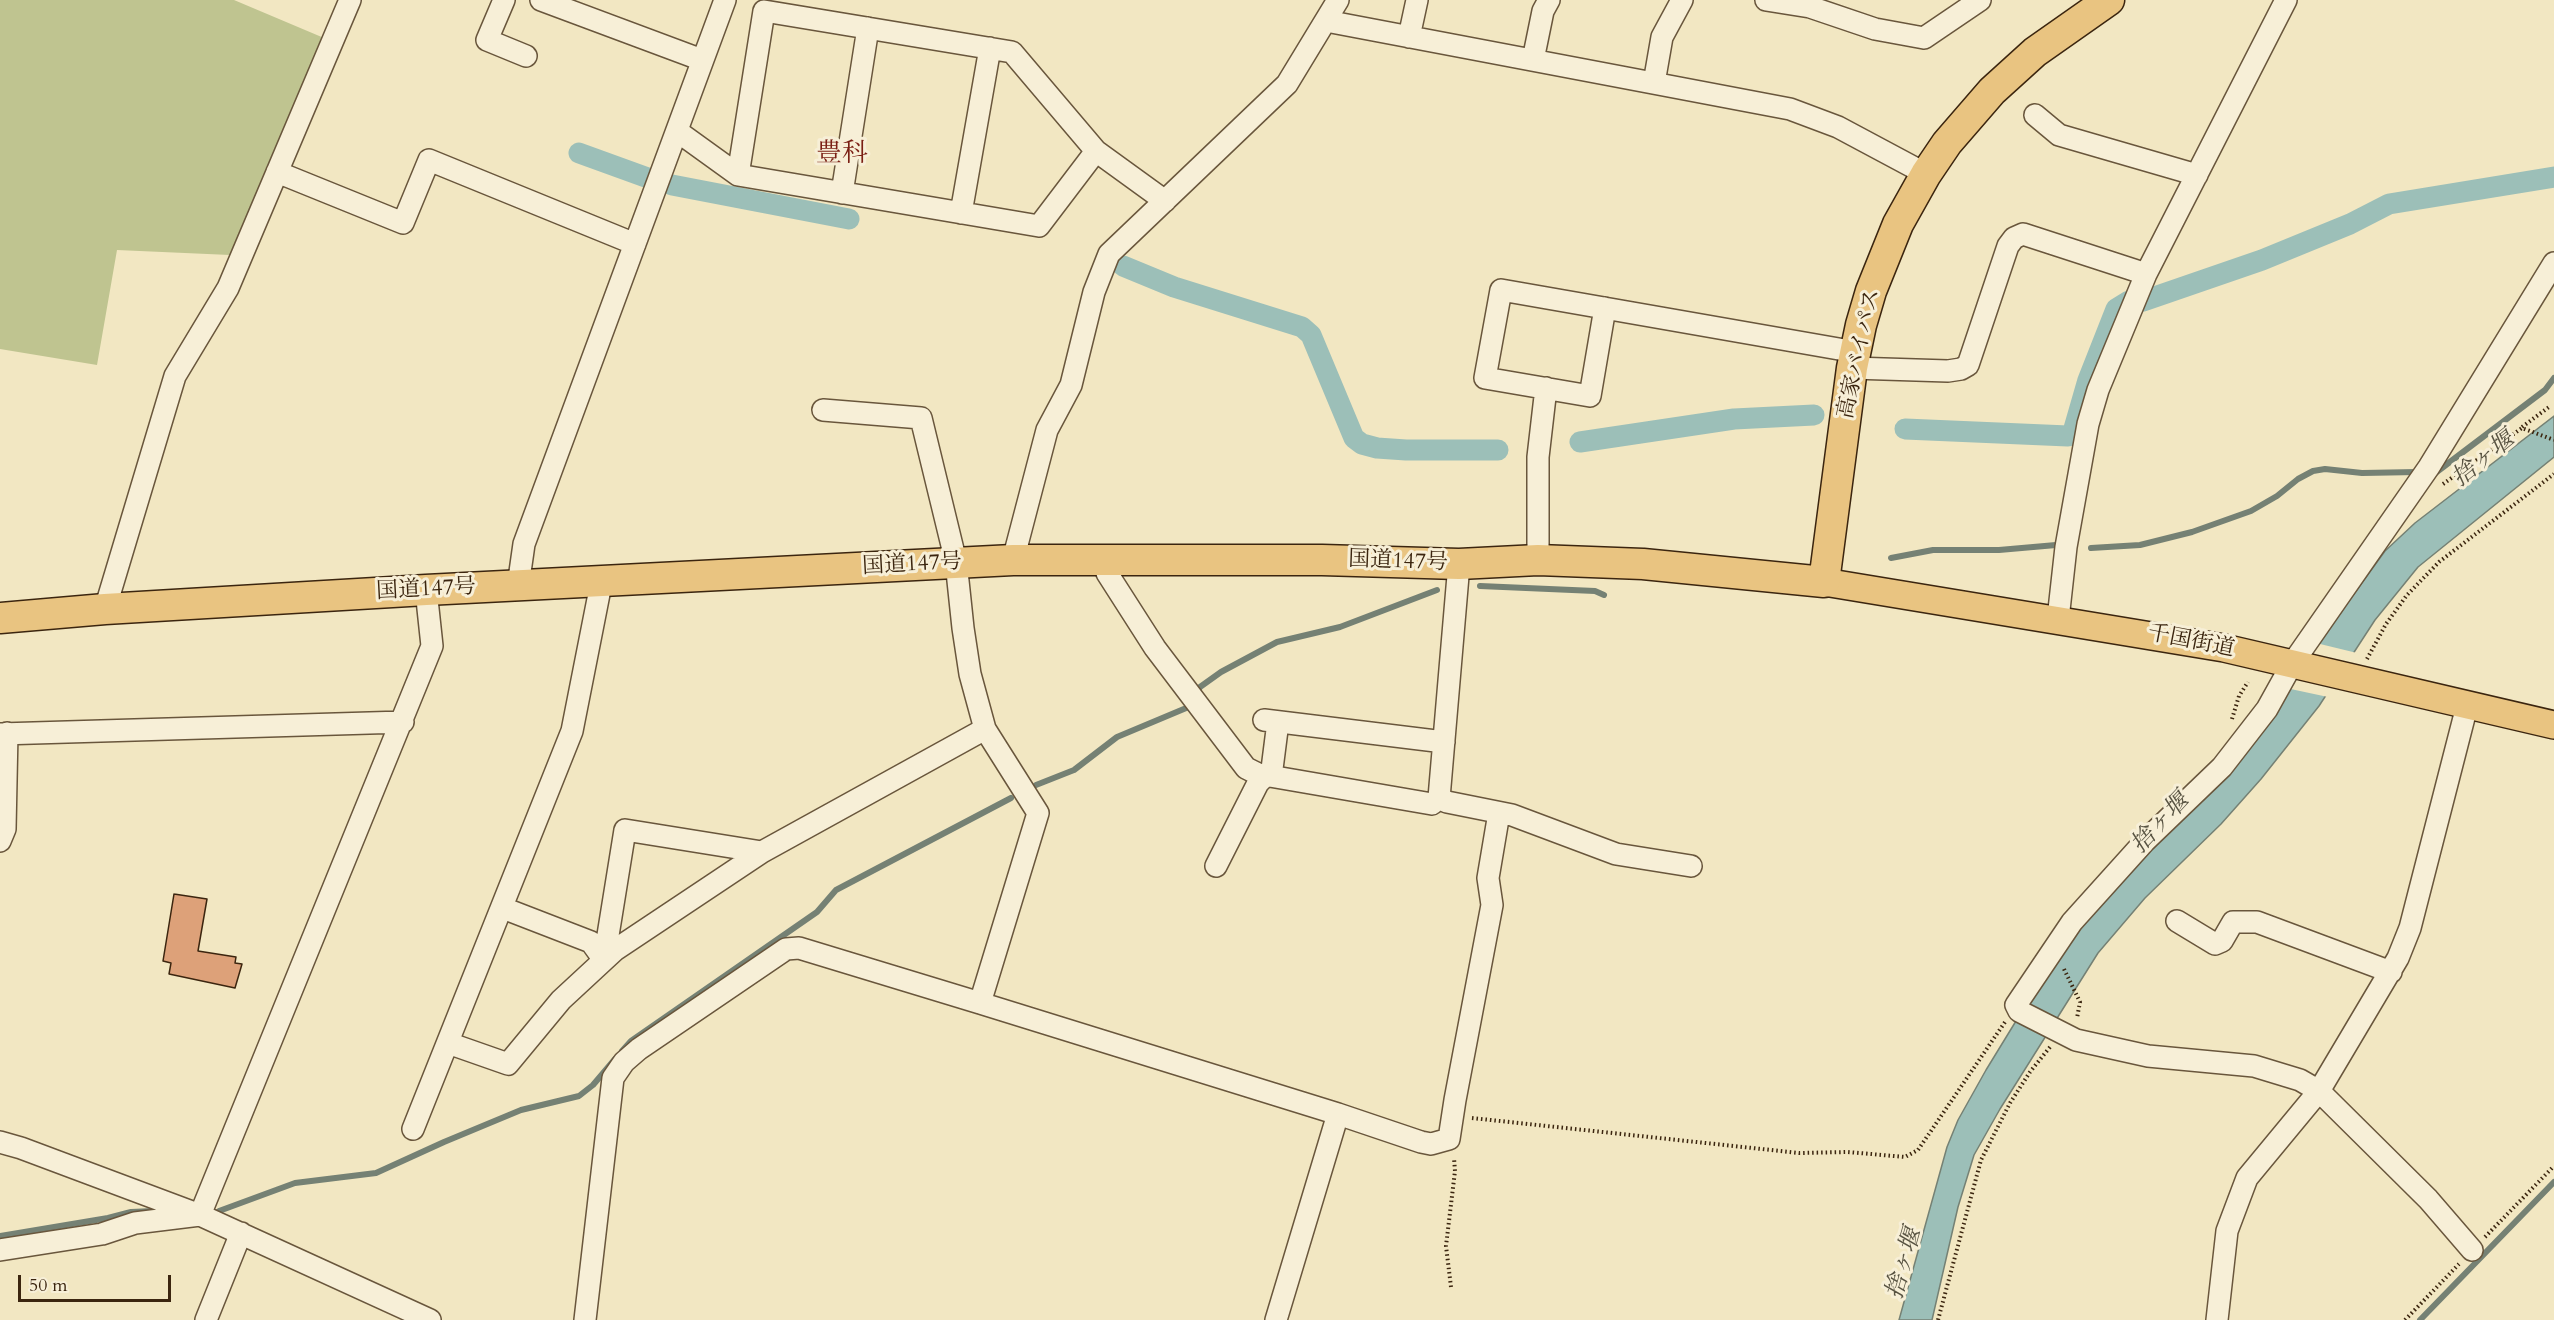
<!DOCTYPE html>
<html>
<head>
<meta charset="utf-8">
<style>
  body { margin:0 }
  #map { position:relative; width:2554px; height:1320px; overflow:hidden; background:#f2e7c2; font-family:Cardo,serif }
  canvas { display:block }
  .scale { position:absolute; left:18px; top:1275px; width:153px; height:27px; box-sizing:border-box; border:3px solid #3b250f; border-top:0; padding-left:8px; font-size:18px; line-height:21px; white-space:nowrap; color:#3b250f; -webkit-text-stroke:4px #f7efd7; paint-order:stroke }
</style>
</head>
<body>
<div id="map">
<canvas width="2554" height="1320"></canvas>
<div class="scale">50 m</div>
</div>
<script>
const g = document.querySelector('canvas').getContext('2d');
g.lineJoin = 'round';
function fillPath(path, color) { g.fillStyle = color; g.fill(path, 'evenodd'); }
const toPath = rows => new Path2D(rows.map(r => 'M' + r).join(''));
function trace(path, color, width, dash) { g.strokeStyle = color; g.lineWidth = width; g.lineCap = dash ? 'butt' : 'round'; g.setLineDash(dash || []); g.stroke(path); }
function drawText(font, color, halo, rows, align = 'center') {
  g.font = font + ' Cardo,"Noto Serif JP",serif'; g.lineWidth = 6; g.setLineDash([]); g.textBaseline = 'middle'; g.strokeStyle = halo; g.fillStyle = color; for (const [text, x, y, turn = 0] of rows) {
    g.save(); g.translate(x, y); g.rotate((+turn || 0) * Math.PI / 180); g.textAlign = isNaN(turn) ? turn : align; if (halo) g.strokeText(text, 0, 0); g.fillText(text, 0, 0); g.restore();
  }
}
fillPath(toPath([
  [0,0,234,0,324,38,230,255,117,250,97,365,0,349]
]), '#bfc490');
const water = toPath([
  [2554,416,2554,457,2418,567,2375,620,2319,706,2261,779,2221,824,2145,898,2098,953,2000,1109,1974,1155,1958,1207,1932,1320,1899,1320,1947,1147,1958,1120,1986,1070,2035,990,2066,946,2103,900,2218,781,2385,551,2415,523,2554,416]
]);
fillPath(water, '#9cbfb8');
trace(water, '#758174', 1.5);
fillPath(toPath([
  [2316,643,2357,653,2328,697,2286,688]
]), '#f2e7c2');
trace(toPath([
  [2434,474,2545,390,2554,378],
  [2091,548,2140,545,2192,532,2251,511,2277,496,2298,479,2313,471,2325,469,2362,473,2417,472],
  [1891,558,1933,550,1999,550,2056,545],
  [1480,586,1595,591,1604,595],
  [1196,695,1200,687,1221,672,1277,642,1340,627,1437,590],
  [1036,785,1074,770,1117,737,1191,706],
  [622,1051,631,1041,817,912,836,890,1011,798],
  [219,1211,295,1183,376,1173,444,1142,521,1110,579,1096,593,1085,615,1059],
  [0,1236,108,1218,131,1212,153,1211],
  [2420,1320,2554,1182]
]), '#758174', 6);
trace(toPath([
  [579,153,648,178],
  [672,185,849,219],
  [1123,266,1174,287,1302,327,1311,335,1354,438,1362,444,1377,448,1406,450,1498,450],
  [2143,301,2262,260,2350,224,2389,204,2554,177],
  [1905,429,2068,436,2073,432,2088,380,2116,309,2129,301],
  [1580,442,1734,419,1814,415]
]), '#9cbfb8', 21);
const building = toPath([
  [174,894,207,899,198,951,236,957,235,963,242,964,235,988,169,974,171,963,163,961,174,894]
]);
fillPath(building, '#dda179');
trace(building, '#3b250f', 1.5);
const minor = toPath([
  [504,0,487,40,526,56],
  [541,0,702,60],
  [1766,0,1810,7,1875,29,1924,38,1980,0],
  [1326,21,1790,109,1838,127,1926,174],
  [1409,37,1417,0],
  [1533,60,1543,11,1549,0],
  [1654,83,1662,37,1682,0],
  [2035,115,2059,135,2197,175],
  [677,131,738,175,1039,226,1096,151,1165,201],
  [277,172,403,223,429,160,635,244],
  [738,175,764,11,1012,52,1096,151],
  [842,193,868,28],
  [961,213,990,48],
  [1605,308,1590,396,1485,378,1501,290,1856,352],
  [1852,368,1948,371,1961,369,1968,365,2008,246,2014,238,2023,234,2146,274],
  [823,410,921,418,956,562,963,628,970,674,985,729,1038,813,980,1003],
  [1013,560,1047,430,1071,385,1094,292,1109,254,1287,84,1338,0],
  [1106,560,1107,573,1155,648,1246,768,1258,774,1432,804,1439,798],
  [1538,560,1538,457,1546,388],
  [1459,564,1439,798,1447,802,1512,815,1616,854,1691,866],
  [518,586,524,544,725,0],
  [105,609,175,376,228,288,350,0],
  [2058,619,2066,547,2088,424,2098,390,2146,274,2286,0],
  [1264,720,1444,742],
  [0,734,403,722],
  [0,841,5,829,7,733],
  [1216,866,1258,783,1272,769,1278,722],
  [503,908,591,942,604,960],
  [2177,921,2215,944,2222,941,2233,922,2257,922,2391,972],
  [604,960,625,830,762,852],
  [448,1043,508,1064,561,1000,615,950,762,852,985,729],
  [413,1129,572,731,599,594,596,581],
  [0,1142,21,1148,200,1215,430,1320],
  [0,1250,102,1234,135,1223,200,1215,432,646,426,590],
  [2472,1250,2428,1199,2319,1091,2300,1080,2254,1066,2148,1056,2076,1040,2019,1011,2016,1005,2072,922,2145,841,2222,767,2267,709,2292,664,2429,467,2554,263],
  [206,1320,241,1233],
  [585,1320,613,1078,624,1062,639,1049,786,949,799,948,980,1003,1338,1114,1421,1142,1431,1144,1449,1139,1455,1100,1492,905,1488,878,1499,813],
  [1276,1320,1338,1114],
  [2217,1320,2227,1231,2247,1178,2319,1091,2398,958,2410,928,2467,706]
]);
const major = toPath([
  [1824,582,2224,648,2554,725]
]);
const highway = toPath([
  [0,618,105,609,426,590,1013,560,1322,560,1459,564,1538,560,1643,564,1824,582,1852,368,1861,325,1871,291,1898,224,1926,174,1947,143,1992,91,2035,52,2109,0]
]);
trace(minor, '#69563c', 24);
trace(major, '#3b250f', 30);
trace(highway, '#3b250f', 33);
trace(toPath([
  [2522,427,2549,407],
  [2443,484,2522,428,2554,440],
  [2367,659,2386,624,2407,595,2439,562,2554,474],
  [2232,719,2239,696,2248,682],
  [2064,969,2080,1002,2077,1018],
  [1472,1118,1799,1153,1848,1152,1905,1157,1918,1150,2005,1022],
  [2485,1237,2554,1166],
  [1451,1287,1446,1246,1455,1171,1454,1158],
  [1938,1320,1981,1160,2010,1103,2030,1072,2050,1047],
  [2405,1320,2459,1264]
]), '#3b250f', 4, [1.5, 3]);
trace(minor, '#f7efd7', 21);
trace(major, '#e9c481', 27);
trace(highway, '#e9c481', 30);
drawText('22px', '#3b250f', '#f7efd7', [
  ["高家バイパス",1860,354,-78],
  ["国道147号",1398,562,2],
  ["国道147号",912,565,-3],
  ["国道147号",426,590,-3],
  ["千国街道",2191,642,11]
]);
drawText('italic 24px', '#585342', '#f7efd7', [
  ["捨ヶ堰",2484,460,-39],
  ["捨ヶ堰",2161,824,-47],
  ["捨ヶ堰",1905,1264,-74]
]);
drawText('26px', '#7a1f14', '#f7efd7', [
  ["豊科",842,155]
]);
</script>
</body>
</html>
